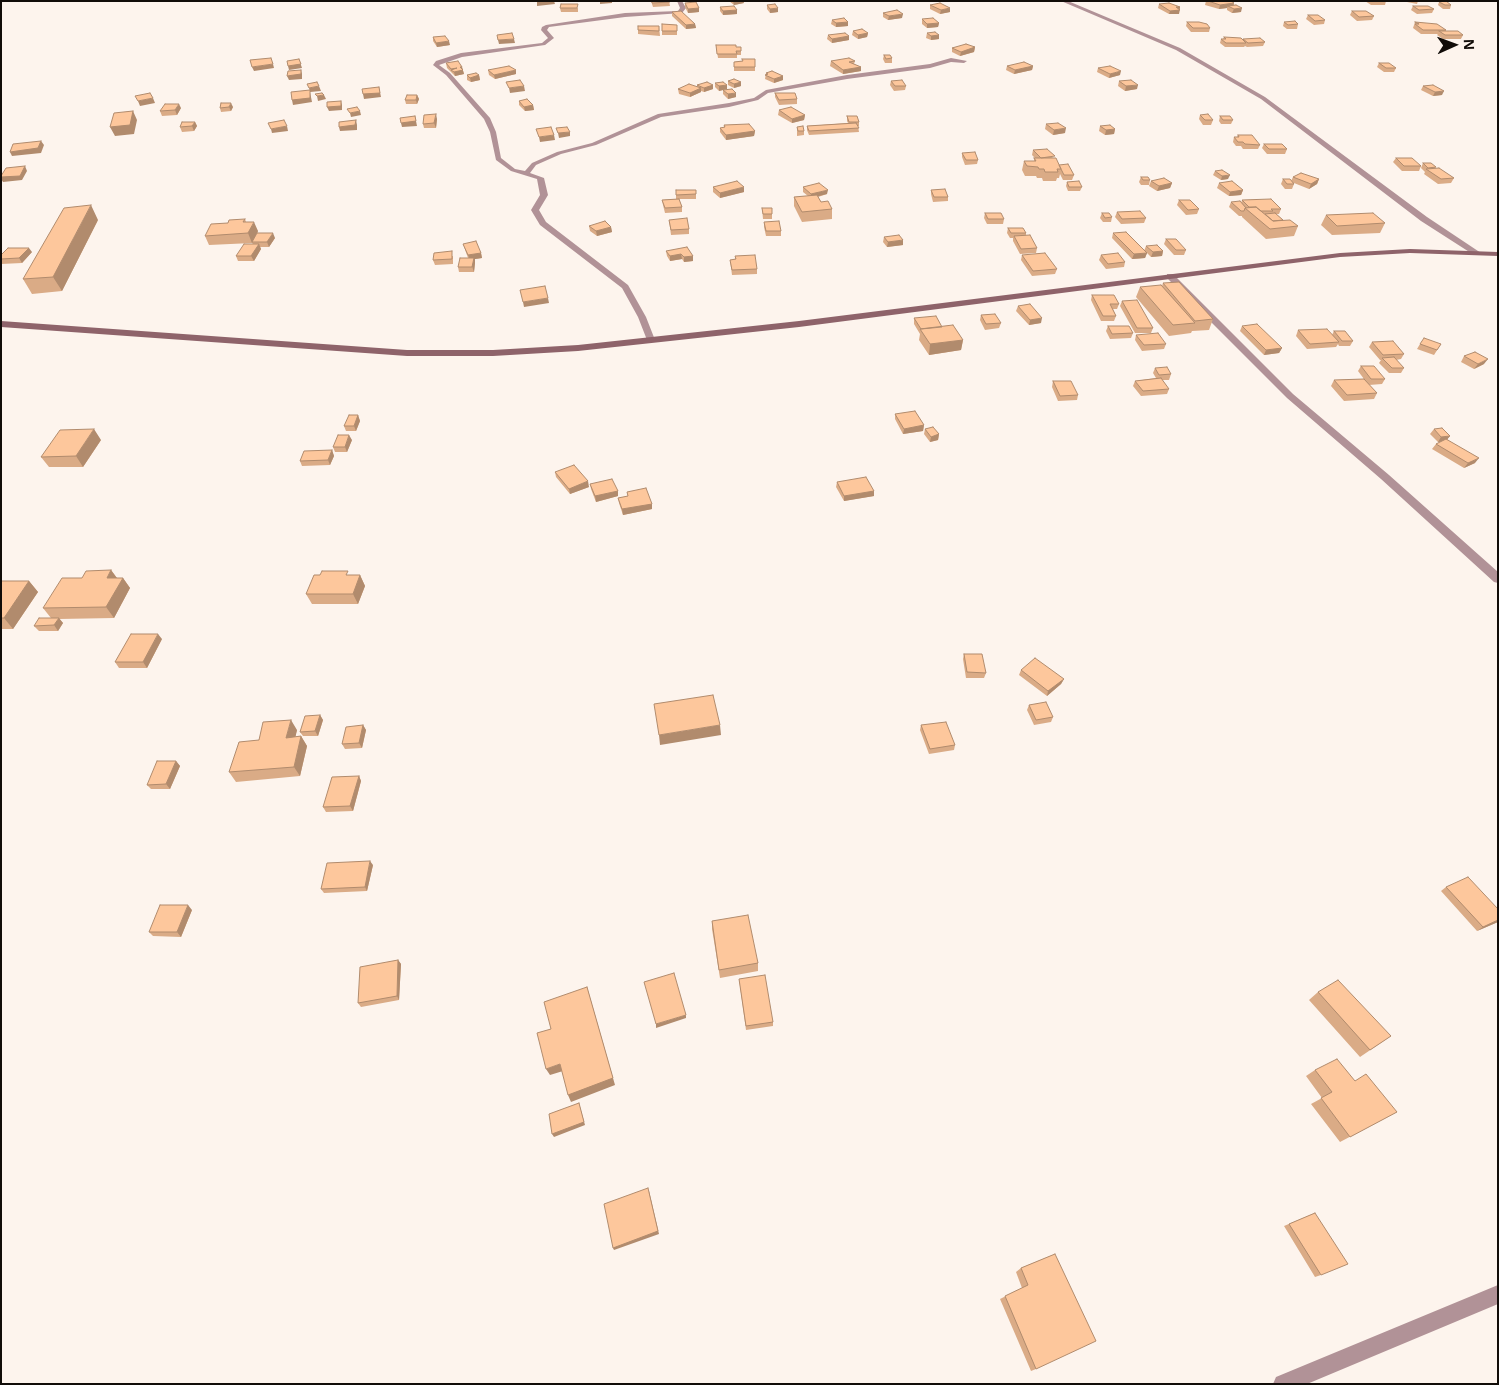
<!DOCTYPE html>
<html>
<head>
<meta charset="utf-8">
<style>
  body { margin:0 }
  #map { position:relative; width:1499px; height:1385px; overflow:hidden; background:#fdf4ed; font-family:"Noto Sans",sans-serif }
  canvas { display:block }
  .frame { position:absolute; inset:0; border:2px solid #110c08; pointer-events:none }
  .north { position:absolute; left:1429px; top:20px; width:50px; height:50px; -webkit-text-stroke:4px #fdf4ed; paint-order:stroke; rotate:88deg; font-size:14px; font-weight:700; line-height:20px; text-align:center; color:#110c08 }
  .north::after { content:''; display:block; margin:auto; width:18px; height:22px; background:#110c08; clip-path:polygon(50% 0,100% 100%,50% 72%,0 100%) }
</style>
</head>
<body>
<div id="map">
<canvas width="1499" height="1385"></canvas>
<div class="frame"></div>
<div class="north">N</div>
</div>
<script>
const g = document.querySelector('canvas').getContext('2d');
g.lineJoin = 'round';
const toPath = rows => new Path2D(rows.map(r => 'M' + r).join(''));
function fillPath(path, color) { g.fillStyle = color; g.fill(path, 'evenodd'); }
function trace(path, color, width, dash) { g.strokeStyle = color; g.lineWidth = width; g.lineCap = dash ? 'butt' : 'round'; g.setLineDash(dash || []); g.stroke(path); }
fillPath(toPath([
  [677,1,682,1,686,8,682,13,625,17,549,27,547,30,554,38,545,45,462,57,439,65,450,73,490,118,496,132,501,158,515,169,525,171,532,163,557,152,592,143,658,114,729,103,754,98,766,90,847,75,930,64,951,58,967,61,964,63,951,62,930,68,847,79,768,93,758,100,729,107,661,117,596,145,561,154,536,165,530,173,544,178,548,195,539,210,546,222,628,285,646,317,655,340,651,343,647,340,638,317,622,288,540,225,531,210,540,195,537,179,511,171,496,160,490,132,484,119,446,75,433,65,436,61,461,53,542,43,548,38,541,30,542,27,546,25,625,13,678,11,680,8,677,1],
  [1061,1,1068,1,1180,48,1265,97,1427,217,1481,253,1474,255,1421,221,1261,99,1176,50,1061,1],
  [1167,274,1173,274,1293,394,1389,475,1498,572,1498,583,1494,582,1381,479,1287,398,1167,278,1167,274],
  [1498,1285,1498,1304,1307,1384,1273,1384,1276,1377,1498,1285]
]), '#b19297');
fillPath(toPath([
  [1410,249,1498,252,1498,256,1410,253,1340,257,799,327,578,351,493,356,407,356,1,327,1,321,407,350,493,350,578,345,799,321,1340,253,1410,249]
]), '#8e636a');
fillPath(toPath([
  [651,1,669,1,670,6,653,7],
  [729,1,743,1,744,3,734,5],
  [1206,1,1231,1,1241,12,1232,13,1227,10,1227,8,1219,9,1205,5],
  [1365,1,1386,1,1385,5,1371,5],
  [1402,1,1418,1,1417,4],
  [1439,2,1451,5,1450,9,1443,9,1438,5],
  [685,3,699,8,699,12,688,13,685,7],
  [1159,4,1180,7,1179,14,1169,14,1158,8],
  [767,5,778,12,770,13,767,9],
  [930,5,950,12,940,14,930,9],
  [1413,6,1434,9,1432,13,1417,14,1411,10],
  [720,7,737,10,737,14,723,15,720,11],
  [560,8,578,8,578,12,561,12],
  [1352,11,1374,16,1372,20,1357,21,1350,15],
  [672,12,695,24,696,28,686,29,672,16],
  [883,13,902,18,888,20,883,17],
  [1308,15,1325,20,1324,24,1314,25,1306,19],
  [922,19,939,23,938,27,927,28,922,24],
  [832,20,848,22,848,26,836,27,831,24],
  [1187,22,1210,28,1209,32,1191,32,1186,26],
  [1284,22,1298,24,1297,29,1287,29,1283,26],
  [1415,22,1446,30,1446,31,1463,35,1461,39,1443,39,1437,35,1438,34,1421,34,1413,28],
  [662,24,677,25,677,35,662,35],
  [638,26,659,26,660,36,638,34],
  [853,31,868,33,867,37,858,39,852,35],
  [927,33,939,35,939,39,931,40,926,38],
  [828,35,849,36,849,40,832,43,827,39],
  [433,37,450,45,437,47,433,41],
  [1224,37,1242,40,1243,39,1265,42,1263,46,1247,47,1245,46,1244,47,1225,47,1220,43,1221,39,1223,39],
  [716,45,736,47,741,51,741,55,737,55,737,58,718,58],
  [975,47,974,52,960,56,952,52,952,48],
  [884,55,892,58,892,63,885,63,883,59],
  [755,59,755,71,734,71,734,62],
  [831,61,855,61,854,64,861,67,861,71,843,74,830,66],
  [446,63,462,67,464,74,455,76,447,68],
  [1379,63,1396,68,1394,72,1384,72,1377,67],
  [1007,66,1033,66,1032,70,1014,74,1006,70],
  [1098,68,1120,75,1109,78,1097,72],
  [488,70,516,74,495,79,489,75],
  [766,73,783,76,783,80,774,83,765,79],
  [467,75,479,75,480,80,471,82,467,80],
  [728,81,741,82,741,86,734,88,728,85],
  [891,81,906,86,905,90,894,91,890,85],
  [1119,81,1137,89,1125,91,1118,86],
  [715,83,727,85,727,89,719,91,715,87],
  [697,85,713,85,713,89,704,92,701,91,701,92,690,97,679,94,678,89,697,87],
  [1423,86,1442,95,1433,96,1421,90],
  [723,90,736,97,728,99,723,94],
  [775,93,797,99,797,104,779,105,775,97],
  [417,95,419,99,417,104,406,104,405,100],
  [519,101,533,105,534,110,525,111,519,105],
  [221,103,233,107,231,111,221,112,220,108],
  [181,108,177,115,162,116,160,111],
  [779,110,805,115,804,120,792,123,778,115],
  [1200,115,1213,120,1211,125,1203,125,1199,119],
  [847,116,859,122,859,126,858,126,859,132,809,135,807,130,807,126,848,123,847,121],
  [1220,116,1233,120,1231,124,1221,124,1219,121],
  [437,119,436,128,424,128,423,124],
  [195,122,197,126,194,131,182,132,180,127],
  [1046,124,1065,133,1053,135,1045,129],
  [724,125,755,131,754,136,726,140,720,132,720,128,724,127],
  [1100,126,1115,129,1114,134,1105,135,1099,131],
  [797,127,804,131,804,135,797,136],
  [1238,135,1260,145,1258,149,1243,149,1241,146,1236,146,1233,142,1234,137,1237,137],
  [1264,144,1287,149,1285,154,1267,154,1262,148],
  [1033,150,1054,158,1059,165,1074,175,1072,180,1063,180,1060,174,1059,178,1057,178,1056,181,1043,181,1042,178,1037,178,1036,176,1025,176,1022,170,1024,161,1034,161,1034,158,1035,158,1032,155],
  [962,153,978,160,977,164,965,165,962,157],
  [1396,158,1421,166,1419,171,1402,171,1393,162],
  [1423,163,1436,167,1435,168,1454,178,1451,183,1438,184,1424,174,1425,172,1421,168],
  [1215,171,1228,179,1221,180,1213,175],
  [1141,177,1150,180,1149,185,1141,185,1139,182],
  [1293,177,1319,179,1317,184,1309,189,1294,183,1294,184,1292,189,1285,189,1281,184,1283,179,1291,181],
  [1151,181,1172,183,1170,188,1157,191,1149,186],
  [1067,182,1082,187,1080,191,1068,191,1066,186],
  [1219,183,1243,190,1241,195,1229,196,1217,188],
  [713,187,744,192,720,198,713,192],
  [803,187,827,194,818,197,821,202,832,209,832,219,802,222,794,206,794,197,808,196,803,192],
  [676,190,696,190,696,199,679,199,682,207,682,212,665,213,663,205,662,200,676,199],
  [931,190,948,197,948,201,933,202,931,194],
  [1179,200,1199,209,1197,214,1186,215,1177,205],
  [1242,200,1281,209,1279,214,1276,214,1283,220,1298,226,1294,236,1266,239,1242,217,1242,216,1239,216,1229,207,1231,202,1241,203],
  [762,208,772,214,772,219,763,219],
  [1117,212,1146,218,1144,223,1121,224,1115,217],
  [985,213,1004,219,1003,224,987,224,984,218],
  [1102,213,1112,217,1111,222,1103,222,1100,218],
  [1326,215,1385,223,1380,233,1332,235,1321,225],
  [245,219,246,222,258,231,256,235,275,238,269,247,260,247,261,249,254,261,238,261,236,256,253,244,252,243,209,245,205,236,228,223],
  [98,220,62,291,32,294,23,279],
  [669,220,689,229,689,234,671,235],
  [764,222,781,231,781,236,766,236,764,227],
  [589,226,611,227,612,232,597,236,590,231],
  [1008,228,1026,233,1026,236,1037,248,1036,253,1020,254,1013,241,1013,238,1010,238,1007,233],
  [1113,233,1144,251,1146,246,1163,251,1162,256,1151,257,1147,253,1145,258,1132,259,1112,238],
  [884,237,903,245,887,247,883,242],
  [1166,239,1186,250,1184,255,1174,255,1164,244],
  [463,244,481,253,482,258,475,259,475,263,474,272,459,272,458,267,468,258],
  [666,251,693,256,693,261,684,262,682,259,670,261,667,256],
  [32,252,22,263,1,264,1,255],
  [1022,255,1057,269,1055,274,1032,276,1021,260],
  [1101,255,1125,262,1124,267,1106,269,1099,260],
  [453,256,453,264,435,265,433,260],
  [735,256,757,269,757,274,732,275,730,260,735,259],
  [1163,283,1213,319,1209,330,1192,331,1191,333,1169,336,1136,297,1140,287,1162,286],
  [1092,295,1119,304,1117,309,1113,309,1116,316,1114,321,1101,321,1091,300],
  [1122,301,1153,328,1151,333,1135,333,1120,306],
  [1018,306,1041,323,1029,325,1016,311],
  [981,315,1001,323,999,328,985,330,980,320],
  [914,318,963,340,961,350,929,355,919,340,920,334,914,324],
  [1108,326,1133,333,1131,338,1110,339,1106,331],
  [1242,326,1282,348,1279,353,1264,355,1240,331],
  [1298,330,1332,335,1334,331,1353,341,1350,346,1339,346,1338,344,1336,347,1307,349,1296,336],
  [1136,335,1166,344,1164,349,1142,351,1135,340],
  [1372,342,1404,354,1401,359,1396,360,1404,368,1401,373,1389,373,1379,363,1381,360,1380,360,1369,347],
  [1420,344,1441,344,1434,355,1417,349],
  [1464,356,1484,364,1474,369,1461,362],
  [1361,366,1385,379,1382,384,1369,385,1377,393,1374,399,1344,401,1331,386,1334,380,1364,379,1358,371],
  [1155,368,1171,374,1169,380,1162,380,1169,389,1167,394,1141,396,1133,386,1135,381,1156,378,1153,373],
  [1053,381,1078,395,1077,400,1058,401,1052,387],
  [895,414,924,425,923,431,903,434,895,419],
  [358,415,360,421,356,431,346,431,344,426],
  [925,429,939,434,938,440,930,442,924,434],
  [1434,429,1450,436,1447,439,1475,463,1464,468,1432,449,1436,444,1440,442,1438,442,1430,434],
  [101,440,83,467,49,467,41,457],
  [352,440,347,452,335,452,333,447],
  [332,450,334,456,330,465,302,466,300,461],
  [555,472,589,487,570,494,556,477],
  [837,482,874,491,874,496,844,501,836,487],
  [590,484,618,491,618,496,596,502,591,489],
  [627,492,652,504,652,509,623,515,619,503,618,498,628,496],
  [111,570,117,578,123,578,130,588,114,618,59,619,63,623,58,631,39,631,34,626,51,618,43,608,82,578],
  [350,575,360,575,365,586,358,604,312,604,306,594],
  [1,581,29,581,38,592,13,629,1,629],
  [162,639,147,668,119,668,115,662],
  [964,654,986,673,984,678,966,678,963,659],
  [1021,670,1064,679,1061,684,1047,696,1019,675],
  [1029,705,1053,717,1051,722,1034,725,1027,710],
  [320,715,323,720,318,736,303,736,300,732],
  [363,725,366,730,362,748,345,749,342,744],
  [921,725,955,745,954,750,929,754,920,730],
  [297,730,295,737,301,736,307,746,300,776,236,782,229,772,259,740],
  [176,761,180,766,170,789,151,789,147,785],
  [359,776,361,781,353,811,326,812,323,807],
  [373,865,367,891,324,893,321,889],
  [1446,887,1498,922,1477,931,1441,891],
  [192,910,181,937,153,936,149,932],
  [712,921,758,963,758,971,720,978,712,929],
  [398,960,401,964,399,1000,361,1007,358,1003],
  [739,979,773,1022,773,1026,746,1030],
  [1318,992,1391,1036,1360,1057,1309,1000],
  [1315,1070,1355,1081,1397,1112,1340,1142,1311,1104,1322,1098,1306,1076],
  [1315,1213,1321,1275,1315,1277,1284,1226],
  [1055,1254,1036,1369,1031,1371,1000,1299,1022,1288,1016,1272,1021,1268]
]), '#daab86');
fillPath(toPath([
  [540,1,554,1,555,4,537,6,537,2],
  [600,1,612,1,612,3,600,4],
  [733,1,743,1,744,3,734,5],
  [1234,3,1233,7,1228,6,1227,8,1219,9,1220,5],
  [1176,7,1180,7,1179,14,1169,14,1170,11],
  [699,8,699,12,688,13,688,9],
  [778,8,778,12,770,13,770,9],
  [950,8,950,12,940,14,941,10],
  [1242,8,1241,12,1232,13,1234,9],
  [737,10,737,14,723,15,723,11],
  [903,14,902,18,888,20,889,16],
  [848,22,848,26,836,27,836,23],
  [939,23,938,27,927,28,927,24],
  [695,24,696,28,686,29,686,25],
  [868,33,867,37,858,39,858,35],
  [939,35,939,39,931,40,931,36],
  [849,36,849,40,832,43,832,39],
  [514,39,515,43,499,44,498,40],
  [449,41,450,45,437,47,436,43],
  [975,47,974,52,960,56,961,52],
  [299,59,302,68,289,70,288,66],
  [273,64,274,68,254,71,252,67],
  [1033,66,1032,70,1014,74,1015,70],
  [462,67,464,74,455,76,454,72,451,69],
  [861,67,861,71,843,74,843,70],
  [301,70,302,74,302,79,289,80,287,76],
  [516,70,516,74,495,79,494,75],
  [1121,71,1120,75,1109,78,1110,74],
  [479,75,480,80,471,82,470,78],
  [783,76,783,80,774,83,774,79],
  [741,82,741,86,734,88,734,84],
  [713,85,713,89,704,92,704,88],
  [727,85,727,89,719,91,719,86],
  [1138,85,1137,89,1125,91,1126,86],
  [319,86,321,91,310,92,312,102,293,105,292,100,310,91,309,88],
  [524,86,525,91,510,93,509,88],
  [379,87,381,97,364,99,363,94],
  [701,88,701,92,690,97,690,93],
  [1444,91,1442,95,1433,96,1435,92],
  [736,93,736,97,728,99,728,94],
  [324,95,326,99,318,101,317,96],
  [417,95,419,99,417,104,416,100],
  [153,98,155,103,140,106,138,101],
  [341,101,342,105,342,110,329,111,327,107],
  [231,103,233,107,231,111,229,107],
  [179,104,181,108,177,115,175,110],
  [533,105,534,110,525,111,524,107],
  [133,111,137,120,134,134,115,136,110,127],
  [360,111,361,115,351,117,350,113],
  [436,114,437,119,436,128,434,123],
  [805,115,804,120,792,123,792,119],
  [415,116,417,126,402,127,401,123],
  [356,120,357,125,357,130,340,131,339,127],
  [195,122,197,126,194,131,192,126],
  [287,126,288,131,272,133,271,129],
  [1066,128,1065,133,1053,135,1054,130],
  [1115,129,1114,134,1105,135,1106,130],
  [755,131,754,136,726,140,726,135],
  [570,132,570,136,559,138,558,133],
  [554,135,555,140,540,142,539,137],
  [41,141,44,145,41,153,12,156,10,152],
  [25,166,27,171,22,180,3,182,1,179,1,177],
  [1230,175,1228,179,1221,180,1222,176],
  [1319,179,1317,184,1309,189,1311,184],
  [1172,183,1170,188,1157,191,1159,186],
  [744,187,744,192,720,198,720,193],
  [828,190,827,194,811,198,811,194],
  [1243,190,1241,195,1229,196,1230,192],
  [91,205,98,220,62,291,53,277],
  [254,222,258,231,252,243,248,233],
  [611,227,612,232,597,236,596,231],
  [273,233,275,238,269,247,267,242],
  [903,240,903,245,887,247,888,242],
  [259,244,261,249,254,261,251,256],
  [29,248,32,252,22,263,19,258],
  [1163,251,1162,256,1151,257,1153,252],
  [481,253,482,258,475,259,475,263,474,272,468,255],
  [1147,253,1145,258,1132,259,1134,254],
  [681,254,682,259,670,261,670,256],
  [693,256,693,261,684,262,684,257],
  [548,298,549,303,524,307,523,302],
  [1042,318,1041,323,1029,325,1030,320],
  [963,340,961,350,929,355,930,344],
  [1282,348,1279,353,1264,355,1266,350],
  [1488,359,1484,364,1474,369,1478,364],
  [358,415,360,421,356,431,354,426],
  [924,425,923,431,903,434,904,429],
  [94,429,101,440,83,467,76,456],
  [939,434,938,440,930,442,931,437],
  [349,435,352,440,347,452,345,447],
  [1450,436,1446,441,1438,442,1441,437],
  [332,450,334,456,330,465,328,460],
  [1479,458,1475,463,1464,468,1468,463],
  [588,481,589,487,570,494,569,489],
  [618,491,618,496,596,502,595,496],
  [874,491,874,496,844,501,844,496],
  [652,504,652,509,623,515,622,509],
  [111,570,119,581,107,578],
  [360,575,365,586,358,604,353,594],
  [123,578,130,588,114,618,106,607],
  [29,581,38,592,13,629,4,618],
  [59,618,63,623,58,631,54,625],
  [158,634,162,639,147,668,143,662],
  [1064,679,1061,684,1047,696,1048,691],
  [320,715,323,720,318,736,315,731],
  [291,720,297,730,293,748,286,738],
  [363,725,366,730,362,748,359,743],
  [720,725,721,735,660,745,659,735],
  [301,736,307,746,300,776,294,767],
  [176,761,180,766,170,789,166,784],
  [359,776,361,781,353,811,350,806],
  [370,861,373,865,367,891,365,887],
  [188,905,192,910,181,937,177,932],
  [1498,920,1498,922,1477,931,1483,927],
  [398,960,401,964,399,1000,397,996],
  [587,987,615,1085,571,1102,568,1095],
  [686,1015,686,1018,656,1028,656,1024],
  [560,1064,563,1071,550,1075,546,1069],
  [579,1103,585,1125,554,1137,552,1134],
  [649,1191,659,1234,614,1250,613,1248]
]), '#b18b6d');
const building = toPath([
  [652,1,669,1,670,2,652,3,652,1],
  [1208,1,1231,1,1234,3,1220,5,1208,1],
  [1446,1,1451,5,1445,5,1439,2,1446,1],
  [696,2,699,8,688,9,685,3,696,2],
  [940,3,950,8,941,10,930,5,940,3],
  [1169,3,1180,7,1176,7,1180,10,1170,11,1159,4,1169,3],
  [561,4,578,4,577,8,560,8,561,4],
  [775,4,778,8,770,9,767,5,775,4],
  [1236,5,1242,8,1234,9,1228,6,1236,5],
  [734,6,737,10,723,11,720,7,734,6],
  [1413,6,1428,6,1434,9,1419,10,1413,6],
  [897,10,903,14,889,16,883,13,897,10],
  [681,11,695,24,686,25,672,12,681,11],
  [1352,11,1366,11,1374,16,1359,17,1352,11],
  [1308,15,1318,15,1325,20,1315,21,1308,15],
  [844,18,848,22,836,23,832,20,844,18],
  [933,18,939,23,927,24,922,19,933,18],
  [1295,21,1298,24,1288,25,1284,22,1295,21],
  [1187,22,1199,22,1207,24,1210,28,1193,28,1187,22],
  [1415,22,1437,24,1446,30,1423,30,1415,24,1419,24,1415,22],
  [662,24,677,25,677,31,662,31,662,24],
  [638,26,659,26,659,31,638,30,638,26],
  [862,29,868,33,858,35,853,31,862,29],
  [1439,31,1458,31,1463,35,1445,35,1439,31],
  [935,32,939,35,931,36,927,33,935,32],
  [512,33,514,39,498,40,497,35,512,33],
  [845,33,849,36,832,39,828,35,845,33],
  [445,36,449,41,436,43,433,37,445,36],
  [1224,37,1241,38,1246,43,1226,43,1221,39,1226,39,1224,37],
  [1260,38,1265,42,1248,43,1243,39,1260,38],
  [966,44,975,47,961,52,952,48,966,44],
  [716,45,736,45,736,47,741,47,741,51,736,51,737,54,717,54,716,45],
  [884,55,890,55,892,58,886,59,884,55],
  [271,58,273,64,252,67,250,60,271,58],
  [849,58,855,61,849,62,861,67,843,70,831,61,849,58],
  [299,59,301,64,288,66,287,61,299,59],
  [742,59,755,59,755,67,734,67,734,62,743,61,742,59],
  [458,61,462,67,460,67,463,70,454,72,451,70,457,68,451,69,446,63,458,61],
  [1024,62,1033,66,1015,70,1007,66,1024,62],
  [1379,63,1389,63,1396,68,1386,68,1379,63],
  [509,66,516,70,494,75,488,70,509,66],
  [1110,66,1121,71,1110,74,1098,68,1110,66],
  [301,70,301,74,287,76,288,71,301,70],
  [772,71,783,76,774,79,765,75,768,74,766,73,772,71],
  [476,73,479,75,470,78,467,75,476,73],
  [734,79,741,82,734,84,728,81,734,79],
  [520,80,524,86,509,88,506,82,520,80],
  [902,80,906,86,895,86,891,81,902,80],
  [1131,80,1138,85,1126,86,1119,81,1131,80],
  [317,82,319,86,309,88,307,84,317,82],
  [707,82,713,85,704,88,697,85,707,82],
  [723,82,727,85,719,86,715,83,723,82],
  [689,84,701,88,690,93,678,89,689,84],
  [1433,85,1444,91,1435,92,1423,86,1433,85],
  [379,87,380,93,363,94,362,89,379,87],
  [732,89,736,93,728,94,723,90,732,89],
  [310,90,310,98,292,100,291,92,310,90],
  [150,93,153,98,138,101,135,96,150,93],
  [322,93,324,95,317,96,315,94,322,93],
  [775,93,795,93,797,99,779,100,775,93],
  [407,95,417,95,416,100,405,100,407,95],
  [527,99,533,105,524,107,519,101,527,99],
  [341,101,341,106,327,107,327,102,341,101],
  [221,103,231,103,229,107,220,108,221,103],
  [165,104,179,104,175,110,160,111,165,104],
  [357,107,360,111,350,113,347,109,357,107],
  [791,107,805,115,792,119,779,110,791,107],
  [133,111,130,125,110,127,114,113,133,111],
  [436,114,434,123,423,124,424,115,436,114],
  [1208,114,1213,120,1205,120,1200,115,1208,114],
  [415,116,416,121,401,123,400,118,415,116],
  [847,116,857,116,859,122,849,122,847,116],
  [1220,116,1230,116,1233,120,1223,120,1220,116],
  [284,120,287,126,271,129,268,123,284,120],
  [356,120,355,125,339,127,339,122,356,120],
  [182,122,195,122,192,126,180,127,182,122],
  [856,123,859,128,809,131,807,126,856,123],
  [1058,123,1066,128,1054,130,1046,124,1058,123],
  [749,124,755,131,726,135,720,128,725,127,724,125,749,124],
  [1110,125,1115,129,1106,130,1100,126,1110,125],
  [803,126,804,131,798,131,797,127,803,126],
  [551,127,554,135,539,137,536,129,551,127],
  [567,127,570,132,558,133,556,128,567,127],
  [1238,135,1252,135,1260,145,1245,144,1243,142,1238,142,1234,137,1239,137,1238,135],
  [41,141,38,148,10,152,13,144,41,141],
  [1264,144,1282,144,1287,149,1269,149,1264,144],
  [1047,149,1055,156,1041,158,1033,150,1047,149],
  [975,152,978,160,966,160,962,153,975,152],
  [1034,158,1056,158,1061,169,1057,169,1058,172,1045,172,1044,169,1039,169,1038,167,1027,166,1024,161,1036,161,1034,158],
  [1396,158,1412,158,1421,166,1404,166,1396,158],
  [1423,163,1431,163,1436,167,1428,168,1423,163],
  [1068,164,1074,175,1064,175,1059,165,1068,164],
  [25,166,20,176,1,177,1,176,6,168,25,166],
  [1439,168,1454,178,1441,179,1426,169,1439,168],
  [1222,170,1230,175,1222,176,1215,171,1222,170],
  [1301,173,1319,179,1311,184,1293,177,1301,173],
  [1141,177,1148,177,1150,180,1143,180,1141,177],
  [1164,178,1172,183,1159,186,1151,181,1164,178],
  [1283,179,1290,179,1294,184,1287,184,1283,179],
  [737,181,744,187,720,193,713,187,737,181],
  [1079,181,1082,187,1069,187,1067,182,1079,181],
  [1232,181,1243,190,1230,192,1219,183,1232,181],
  [819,183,828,190,811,194,803,187,819,183],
  [945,189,948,197,934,197,931,190,945,189],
  [676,190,696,190,696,194,676,195,676,190],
  [817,195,821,202,828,201,832,209,802,212,794,197,817,195],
  [679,199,682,207,665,208,662,200,679,199],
  [1271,199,1281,209,1271,209,1273,211,1261,211,1256,207,1249,207,1242,200,1271,199],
  [1179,200,1190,200,1199,209,1188,210,1179,200],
  [1240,201,1246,208,1245,208,1244,211,1241,211,1231,202,1240,201],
  [91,205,53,277,23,279,64,208,91,205],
  [1256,207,1273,221,1290,220,1298,226,1270,229,1245,208,1256,207],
  [762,208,772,208,772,214,763,214,762,208],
  [1140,211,1146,218,1122,219,1117,212,1140,211],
  [985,213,1001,213,1004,219,988,219,985,213],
  [1102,213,1109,213,1112,217,1105,218,1102,213],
  [1275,213,1283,220,1273,221,1265,214,1275,213],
  [1373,213,1385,223,1337,226,1326,215,1373,213],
  [687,218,689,229,671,230,669,220,687,218],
  [245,219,243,222,254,222,248,233,205,236,211,224,228,223,229,220,245,219],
  [605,221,611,227,596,231,589,226,605,221],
  [779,221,781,231,766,231,764,222,779,221],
  [1008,228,1023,228,1026,233,1011,233,1008,228],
  [1126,232,1147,253,1134,254,1113,233,1126,232],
  [257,233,273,233,267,242,252,242,257,233],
  [899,235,903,240,888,242,884,237,899,235],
  [1030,235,1037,248,1021,249,1014,236,1030,235],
  [1166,239,1176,239,1186,250,1176,250,1166,239],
  [476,241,481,253,468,255,463,244,476,241],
  [244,244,259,244,251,256,236,256,244,244],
  [1157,245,1163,251,1153,252,1146,246,1157,245],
  [687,247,693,256,684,257,681,254,670,256,666,251,687,247],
  [8,248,29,248,19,258,1,259,1,255,8,248],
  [452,251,452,259,433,260,434,253,452,251],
  [1045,253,1057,269,1033,271,1022,255,1045,253],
  [1118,253,1125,262,1108,264,1101,255,1118,253],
  [755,255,757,269,732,270,730,260,736,259,735,256,755,255],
  [460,258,474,258,472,267,458,267,460,258],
  [1179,282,1213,319,1195,321,1163,283,1179,282],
  [1161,285,1195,323,1173,325,1140,287,1161,285],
  [545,286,548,298,523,302,520,290,545,286],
  [1092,295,1114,295,1119,304,1110,304,1116,316,1103,316,1092,295],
  [1137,300,1153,328,1137,328,1122,301,1137,300],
  [1030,304,1042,318,1030,320,1018,306,1030,304],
  [995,314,1001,323,986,324,981,315,995,314],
  [936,316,942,327,921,329,914,318,936,316],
  [1257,324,1282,348,1266,350,1242,326,1257,324],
  [953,325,963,340,930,344,920,329,953,325],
  [1108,326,1129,326,1133,333,1112,334,1108,326],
  [1327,329,1339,342,1310,344,1298,330,1327,329],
  [1334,331,1345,331,1353,341,1342,341,1334,331],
  [1158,333,1166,344,1144,345,1136,335,1158,333],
  [1424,338,1441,344,1437,350,1420,344,1424,338],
  [1393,341,1404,354,1383,355,1372,342,1393,341],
  [1475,352,1488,359,1478,364,1464,356,1475,352],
  [1394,357,1404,368,1392,368,1382,358,1394,357],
  [1361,366,1374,366,1385,379,1371,379,1361,366],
  [1167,367,1171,374,1159,375,1155,368,1167,367],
  [1161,378,1169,389,1143,391,1135,381,1161,378],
  [1364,379,1377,393,1347,395,1334,380,1364,379],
  [1053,381,1071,381,1078,395,1060,396,1053,381],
  [915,411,924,425,904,429,895,414,915,411],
  [349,415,358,415,354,426,344,426,349,415],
  [933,427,939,434,931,437,925,429,933,427],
  [1442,428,1450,436,1441,437,1434,429,1442,428],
  [94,429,76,456,41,457,60,430,94,429],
  [338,435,349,435,345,447,333,447,338,435],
  [1446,439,1479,458,1468,463,1436,444,1446,439],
  [332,450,328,460,300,461,304,451,332,450],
  [574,465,588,481,569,489,555,472,574,465],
  [866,477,874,491,844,496,837,482,866,477],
  [612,479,618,491,595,496,590,484,612,479],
  [646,488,652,504,622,509,618,498,628,496,627,492,646,488],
  [111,570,107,578,123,578,106,607,43,608,62,578,82,578,86,571,111,570],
  [322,571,348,571,346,575,360,575,353,594,306,594,314,575,320,575,322,571],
  [1,581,29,581,4,618,1,618,1,581],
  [39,618,59,618,54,625,34,626,39,618],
  [131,634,158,634,143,662,115,662,131,634],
  [964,654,982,654,986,673,967,672,964,654],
  [1035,658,1064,679,1048,691,1021,670,1035,658],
  [713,695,720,725,659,735,654,704,713,695],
  [1046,702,1053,717,1036,720,1029,705,1046,702],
  [320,715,315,731,300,732,305,716,320,715],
  [291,720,286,738,301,736,294,767,229,772,239,742,259,740,263,722,291,720],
  [946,722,955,745,930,749,921,725,946,722],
  [363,725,359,743,342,744,346,727,363,725],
  [157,761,176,761,166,784,147,785,157,761],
  [359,776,350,806,323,807,332,777,359,776],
  [370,861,365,887,321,889,327,863,370,861],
  [1468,877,1498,909,1498,920,1483,927,1446,887,1468,877],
  [160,905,188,905,177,932,149,932,160,905],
  [748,915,758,963,719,970,712,921,748,915],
  [398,960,397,996,358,1003,360,967,398,960],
  [674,973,686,1015,656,1024,644,982,674,973],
  [765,975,773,1022,746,1026,739,979,765,975],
  [1338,980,1391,1036,1370,1050,1318,992,1338,980],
  [587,987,613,1078,568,1095,560,1064,546,1069,537,1033,551,1029,544,1002,587,987],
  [1337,1059,1355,1081,1366,1074,1397,1112,1350,1137,1321,1098,1332,1092,1315,1070,1337,1059],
  [579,1103,584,1122,552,1134,549,1114,579,1103],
  [648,1188,658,1231,613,1248,604,1204,648,1188],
  [1315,1213,1348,1264,1321,1275,1289,1224,1315,1213],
  [1055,1254,1096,1341,1036,1369,1005,1296,1028,1285,1021,1268,1055,1254]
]);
fillPath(building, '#fdc79c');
trace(building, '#b18b6d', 1);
</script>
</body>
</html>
